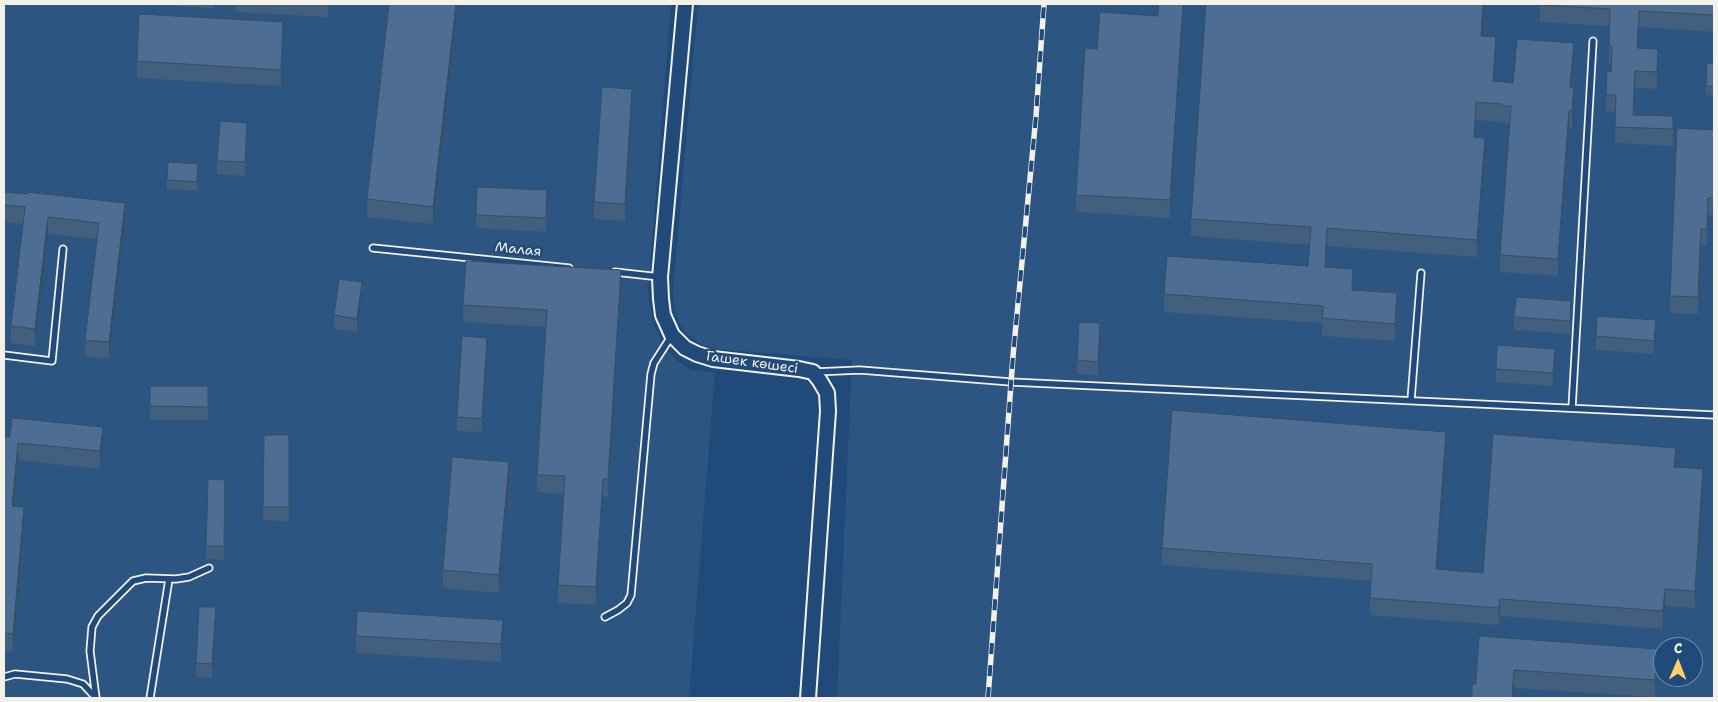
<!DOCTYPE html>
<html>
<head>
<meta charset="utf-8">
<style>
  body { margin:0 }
  #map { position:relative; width:1718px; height:702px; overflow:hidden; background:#1f4a7a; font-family:"Shantell Sans",sans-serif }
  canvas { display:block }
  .frame { position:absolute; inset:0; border:5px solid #f4f1e8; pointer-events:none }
  .north { position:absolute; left:1653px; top:637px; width:50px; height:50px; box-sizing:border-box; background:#1f4a7a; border:1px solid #748da6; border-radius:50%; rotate:1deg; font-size:14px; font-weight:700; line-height:20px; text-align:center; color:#f4f1e8 }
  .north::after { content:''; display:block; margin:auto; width:18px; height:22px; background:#ffd166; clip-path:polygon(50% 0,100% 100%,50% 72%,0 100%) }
</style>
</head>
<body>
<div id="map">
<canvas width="1718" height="702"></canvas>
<div class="frame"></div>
<div class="north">С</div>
</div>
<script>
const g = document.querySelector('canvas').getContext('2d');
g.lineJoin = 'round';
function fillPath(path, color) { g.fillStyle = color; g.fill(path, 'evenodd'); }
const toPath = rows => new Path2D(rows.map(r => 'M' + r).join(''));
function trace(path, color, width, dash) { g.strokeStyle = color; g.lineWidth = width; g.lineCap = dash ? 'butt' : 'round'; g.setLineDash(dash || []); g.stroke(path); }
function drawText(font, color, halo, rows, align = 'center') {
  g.font = font + ' "Shantell Sans",sans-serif'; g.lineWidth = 4.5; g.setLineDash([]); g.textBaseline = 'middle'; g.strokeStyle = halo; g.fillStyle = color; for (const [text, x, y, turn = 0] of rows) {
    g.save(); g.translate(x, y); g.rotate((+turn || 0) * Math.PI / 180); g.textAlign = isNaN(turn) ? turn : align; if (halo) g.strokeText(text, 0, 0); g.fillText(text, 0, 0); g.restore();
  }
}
fillPath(toPath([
  [4,4,671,4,648,293,654,327,663,345,676,360,691,370,715,373,689,698,4,698],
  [698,4,1714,4,1714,698,837,698,852,360,716,349,702,345,685,332,678,321,674,306,673,291],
  [1663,647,1693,647,1693,677,1663,677]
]), '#2d5581');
const service = toPath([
  [373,248,569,268],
  [615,272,660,277],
  [4,355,52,361,63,249],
  [815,372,860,370,1011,382,1714,415],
  [1411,400,1421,273],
  [1572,408,1593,41],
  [605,617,618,610,627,603,631,595,651,374,654,363,672,335],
  [4,677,15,674,67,679,83,684,96,698],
  [96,698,90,651,92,627,98,616,133,581,146,578,176,579,189,577,209,568],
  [150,698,169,579]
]);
const tertiary = toPath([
  [685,4,660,277,661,299,663,315,672,335,685,348,697,354,713,359,799,369,813,372,820,381,827,393,828,411,808,698]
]);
trace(service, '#f4f1e8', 9);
trace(tertiary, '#f4f1e8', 18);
trace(service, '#1f4a7a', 5.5);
trace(tertiary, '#1f4a7a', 14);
const rail = toPath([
  [988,698,1013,356,1036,116,1044,4]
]);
trace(rail, '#f4f1e8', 5.5);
trace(rail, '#1f4a7a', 4, [11]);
fillPath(toPath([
  [148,4,215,4,214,8,148,5],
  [235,4,328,4,328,17,235,12],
  [458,4,433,224,367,217,367,199],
  [1184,4,1170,218,1076,212,1076,195,1097,49,1158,16],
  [1206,4,1485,4,1482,36,1496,54,1494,81,1513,83,1574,61,1572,87,1574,105,1572,128,1569,128,1558,276,1500,272,1500,255,1510,124,1502,123,1502,122,1476,120,1475,137,1485,155,1477,257,1327,246,1326,267,1353,290,1397,311,1395,341,1322,336,1322,323,1164,312,1164,294,1308,266,1310,245,1191,236,1191,219],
  [1540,4,1714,4,1714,32,1639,27,1638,48,1658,65,1657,89,1635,88,1634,115,1673,116,1673,146,1615,143,1615,112,1606,111,1606,95,1611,72,1612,63,1609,63,1609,26,1540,22],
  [283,39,281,86,137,78,137,61],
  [1714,63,1714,96,1706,95,1706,86],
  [632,107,625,221,594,219,594,202],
  [1714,130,1714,215,1708,215,1707,246,1701,246,1698,314,1670,313,1670,296],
  [247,136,245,176,217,174,217,161],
  [198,173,197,191,167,189,167,180],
  [4,192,125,220,109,359,85,356,85,340,97,239,48,234,35,346,11,343,11,326,23,224,4,222],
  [547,204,546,232,476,228,476,215],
  [621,288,608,497,603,496,596,605,558,603,558,585,564,494,537,492,537,475,546,327,463,322,463,305],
  [362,295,357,332,334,329,334,315],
  [1571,314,1570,334,1514,330,1514,317],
  [1656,334,1654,354,1596,350,1596,336],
  [1100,337,1098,375,1077,374,1077,360],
  [487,351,482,432,457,431,457,417],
  [1555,363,1553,386,1496,382,1496,369],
  [150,386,208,386,208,420,150,420],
  [264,435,289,435,289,521,263,520],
  [4,436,103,445,100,469,18,460,14,506,24,525,13,651,4,651],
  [1446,449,1437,569,1483,573,1675,468,1703,487,1695,608,1665,606,1663,629,1500,616,1499,625,1370,615,1370,598,1371,581,1162,565,1162,548],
  [509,480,499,593,443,588,443,570],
  [225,493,224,560,206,559,206,546],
  [216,621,212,678,196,677,196,663],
  [356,636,503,638,501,662,356,653],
  [1479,636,1657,666,1655,697,1514,688,1472,697,1476,684]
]), '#425f7e');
fillPath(toPath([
  [456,4,458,4,433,224,433,207],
  [1183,4,1184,4,1170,218,1170,200],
  [1483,4,1485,4,1481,53,1481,36],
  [1639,11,1639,27,1637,64,1637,48],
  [283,22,283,39,281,86,281,70],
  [1496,37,1496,54,1493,99,1493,81],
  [1574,43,1574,61,1570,104,1570,87],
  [1658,49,1658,65,1657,89,1657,72],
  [1635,71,1635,88,1633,131,1633,115],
  [1574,87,1574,105,1572,128,1572,111],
  [632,89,632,107,625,221,625,204],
  [1476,102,1476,120,1474,155,1474,137],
  [1569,111,1569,128,1558,276,1558,259],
  [247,123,247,136,245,176,245,162],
  [1485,138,1485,155,1477,257,1477,240],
  [1708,198,1708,215,1707,246,1707,229],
  [125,203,125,220,109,359,109,342],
  [48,217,48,234,35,346,35,329],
  [1327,228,1327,246,1325,285,1325,267],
  [1701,229,1701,246,1698,314,1698,297],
  [1353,269,1353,287,1352,307,1352,290],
  [621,270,621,288,608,497,608,479],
  [362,282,362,295,357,332,357,319],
  [1397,293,1397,311,1395,341,1395,324],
  [1571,301,1571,314,1570,334,1570,321],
  [1656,320,1656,334,1654,354,1654,341],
  [1100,323,1100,337,1098,375,1098,362],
  [487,338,487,351,482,432,482,419],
  [1555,349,1555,363,1553,386,1553,373],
  [103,427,103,445,100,469,100,451],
  [1446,432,1446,449,1436,587,1436,569],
  [18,443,18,460,12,524,12,506],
  [1676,448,1676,465,1674,485,1674,467],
  [509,462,509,480,499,593,499,575],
  [1703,469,1703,487,1695,608,1695,591],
  [603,479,603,496,596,605,596,587],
  [24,507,24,525,13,651,13,634],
  [1665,589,1665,606,1663,629,1663,611],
  [1500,599,1500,616,1499,625,1499,608],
  [216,607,216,621,212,678,212,664],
  [503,620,503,638,501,662,501,644],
  [1657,649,1657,666,1655,697,1655,680],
  [1514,670,1514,688,1513,698,1512,698]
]), '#364d66');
const building = toPath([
  [389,4,456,4,433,207,367,199,389,4],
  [1159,4,1183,4,1170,200,1076,195,1085,48,1097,49,1100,12,1158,16,1159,4],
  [1206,4,1483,4,1481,36,1496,37,1493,81,1513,83,1517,39,1574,43,1570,87,1574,87,1572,111,1569,111,1558,259,1500,255,1511,106,1502,106,1502,104,1476,102,1474,137,1485,138,1477,240,1327,228,1325,267,1353,269,1352,290,1397,293,1395,324,1322,318,1323,306,1164,294,1167,256,1308,266,1311,227,1191,219,1206,4],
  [1540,4,1714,4,1714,15,1639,11,1637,48,1658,49,1657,72,1635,71,1633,115,1673,116,1673,129,1615,127,1616,95,1606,95,1607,71,1611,72,1612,46,1609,46,1610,9,1540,5,1540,4],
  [139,14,283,22,281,70,137,61,139,14],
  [1707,63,1714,63,1714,86,1706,86,1707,63],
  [602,87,632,89,625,204,594,202,602,87],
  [220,121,247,123,245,162,217,161,220,121],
  [1677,128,1714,130,1714,198,1708,198,1707,229,1701,229,1698,297,1670,296,1677,128],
  [168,162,198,164,197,182,167,180,168,162],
  [477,187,547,190,546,218,476,215,477,187],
  [4,192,27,194,27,192,125,203,109,342,85,340,99,223,48,217,35,329,11,326,25,207,4,205,4,192],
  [466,261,621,270,608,479,603,479,596,587,558,585,565,476,537,475,547,310,463,305,466,261],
  [339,279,362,282,357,319,334,315,339,279],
  [1516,297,1571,301,1570,321,1514,317,1516,297],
  [1597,316,1656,320,1654,341,1596,336,1597,316],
  [1079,322,1100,323,1098,362,1077,360,1079,322],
  [462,336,487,338,482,419,457,417,462,336],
  [1497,345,1555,349,1553,373,1496,369,1497,345],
  [150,386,208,386,208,407,150,406,150,386],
  [1172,410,1446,432,1436,569,1483,573,1493,434,1676,448,1674,467,1703,469,1695,591,1665,589,1663,611,1500,599,1499,608,1370,598,1372,564,1162,548,1172,410],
  [12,418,103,427,100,451,18,443,12,506,24,507,13,634,4,633,4,436,10,437,12,418],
  [264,435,289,435,289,507,263,507,264,435],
  [452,457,509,462,499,575,443,570,452,457],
  [208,479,225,480,224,546,206,546,208,479],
  [199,607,216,607,212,664,196,663,199,607],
  [357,611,503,620,501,644,356,636,357,611],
  [1479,636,1657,649,1655,680,1514,670,1512,698,1464,698,1464,697,1472,697,1472,684,1476,684,1479,636]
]);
fillPath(building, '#4d6e92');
trace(building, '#364d66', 1);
drawText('14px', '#f4f1e8', '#1f4a7a', [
  ["Малая",518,250,6],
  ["Гашек көшесі",752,363,8]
]);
</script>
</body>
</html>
